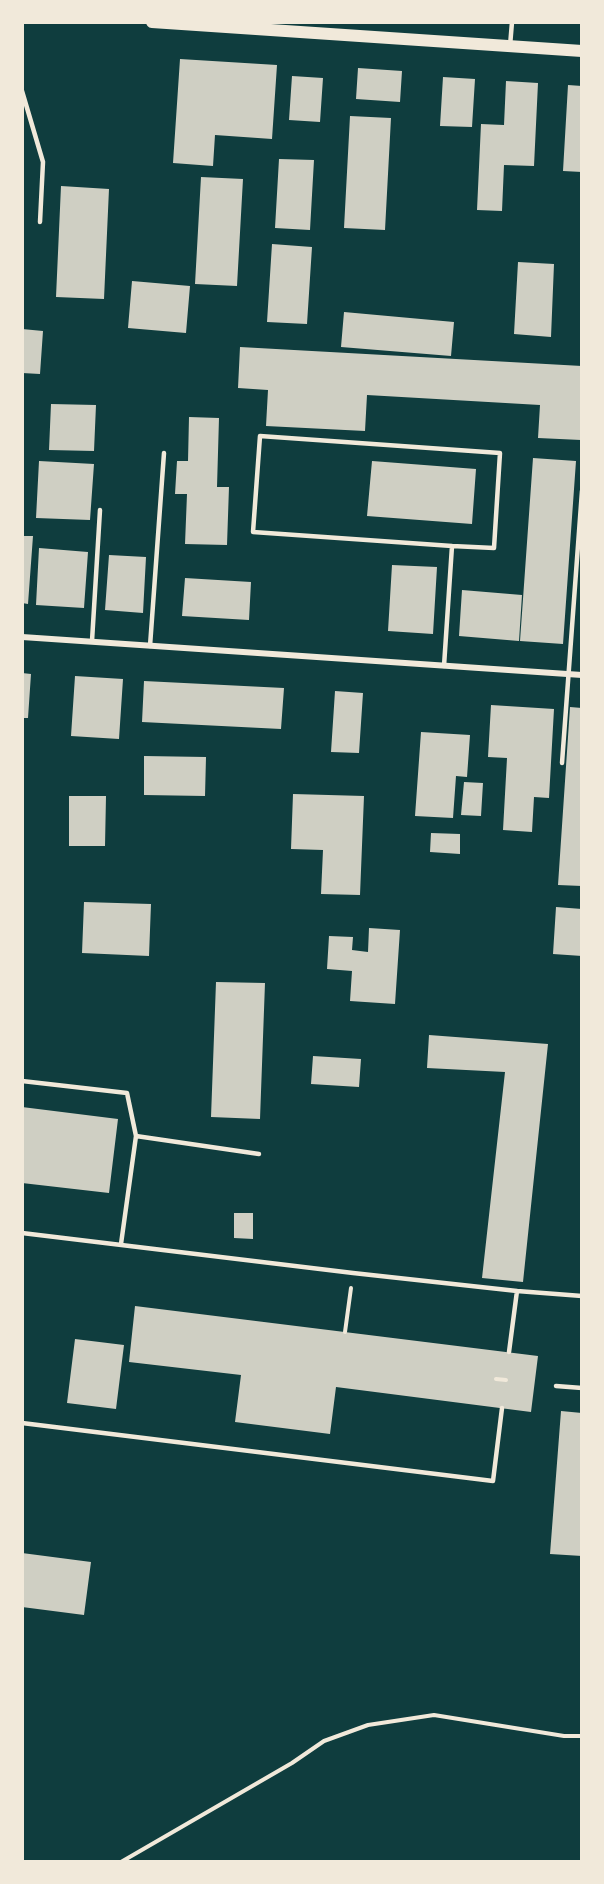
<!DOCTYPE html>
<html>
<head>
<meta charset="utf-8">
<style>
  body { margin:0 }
  #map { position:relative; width:604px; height:1884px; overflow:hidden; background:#0f3d3e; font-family:"Work Sans",sans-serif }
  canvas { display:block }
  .frame { position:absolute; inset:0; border:24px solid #f1e9da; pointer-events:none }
</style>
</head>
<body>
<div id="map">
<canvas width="604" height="1884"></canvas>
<div class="frame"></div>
</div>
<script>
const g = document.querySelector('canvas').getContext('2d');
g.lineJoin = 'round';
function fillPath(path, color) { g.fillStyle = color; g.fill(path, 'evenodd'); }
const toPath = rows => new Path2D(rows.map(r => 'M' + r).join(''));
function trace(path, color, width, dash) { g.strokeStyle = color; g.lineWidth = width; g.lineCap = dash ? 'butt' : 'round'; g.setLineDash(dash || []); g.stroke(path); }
fillPath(toPath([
  [180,59,277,65,272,139,215,135,213,166,173,163],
  [358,68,402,71,400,102,356,99],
  [292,76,323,78,320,122,289,120],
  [443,77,475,79,472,127,440,126],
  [506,81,538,83,534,166,504,165,502,211,477,210,481,124,504,125],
  [568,85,582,86,582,172,563,171],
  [350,116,391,118,385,230,344,228],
  [279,159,314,160,310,230,275,228],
  [201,177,243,179,237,286,195,284],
  [61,186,109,189,104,299,56,297],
  [272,244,312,247,307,324,267,322],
  [518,262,554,264,551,337,514,334],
  [132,281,190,286,186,333,128,328],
  [344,312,454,322,451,356,341,347],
  [22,329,43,331,40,374,22,373],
  [240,347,582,366,581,440,538,438,540,405,367,395,365,431,266,426,268,390,238,388],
  [51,404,96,405,94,451,49,450],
  [189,417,219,418,217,487,229,487,227,545,185,544,187,494,175,494,177,461,188,461],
  [533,458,576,461,563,644,520,641],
  [39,461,94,464,90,520,36,518],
  [372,461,476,469,472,524,367,516],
  [22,536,33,536,28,604,22,603],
  [39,548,88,552,84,608,36,605],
  [109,555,146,557,143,613,105,610],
  [392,565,437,567,433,634,388,631],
  [185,578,251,582,249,620,182,616],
  [462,590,522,595,519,641,459,636],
  [22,673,31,674,28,718,22,718],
  [75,676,123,679,119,739,71,736],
  [144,681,284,688,281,729,142,722],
  [335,691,363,693,359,753,331,752],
  [491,705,554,709,549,798,534,797,532,832,503,830,507,758,488,757],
  [570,707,582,708,582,886,558,885],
  [421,732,470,735,467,777,456,776,453,818,415,816],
  [144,756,206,757,205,796,144,795],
  [464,782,483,783,481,816,461,815],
  [293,794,364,796,360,895,321,894,323,850,291,849],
  [69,796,106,796,105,846,69,846],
  [431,833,460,834,460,854,430,852],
  [84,902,151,904,149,956,82,953],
  [556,907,582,909,582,956,553,954],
  [369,928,400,930,395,1004,350,1001,352,971,327,969,329,936,353,937,352,950,368,952],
  [216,982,265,983,260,1119,211,1117],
  [429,1035,548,1044,523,1282,482,1278,505,1072,427,1068],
  [313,1056,361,1059,359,1087,311,1084],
  [22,1107,118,1119,109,1193,22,1183],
  [234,1213,253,1213,253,1239,234,1238],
  [135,1306,538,1356,531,1412,336,1387,330,1434,235,1422,241,1375,129,1362],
  [75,1339,124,1345,116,1409,67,1403],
  [561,1411,582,1413,582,1556,550,1554],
  [22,1553,91,1562,84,1615,22,1607]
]), '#cfcfc3');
trace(toPath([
  [345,1332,351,1288],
  [496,1379,506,1380],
  [121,1862,292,1763,324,1741,368,1725,434,1715,564,1736,582,1736]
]), '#f1e9da', 4);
trace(toPath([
  [510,46,512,22],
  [22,91,43,162,40,222],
  [92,641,100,510],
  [150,646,164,453],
  [444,666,452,546,253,532,260,436,500,453,494,548,452,546],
  [562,763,582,491],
  [22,1081,127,1093,136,1136,121,1244],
  [136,1136,259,1154],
  [22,1233,353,1273,517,1291,582,1296],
  [509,1352,517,1291],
  [556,1386,582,1388],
  [22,1423,493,1481,502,1408]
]), '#f1e9da', 4.5);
trace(toPath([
  [22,637,582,675]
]), '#f1e9da', 6);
trace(toPath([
  [152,22,582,51]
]), '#f1e9da', 12);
</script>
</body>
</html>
